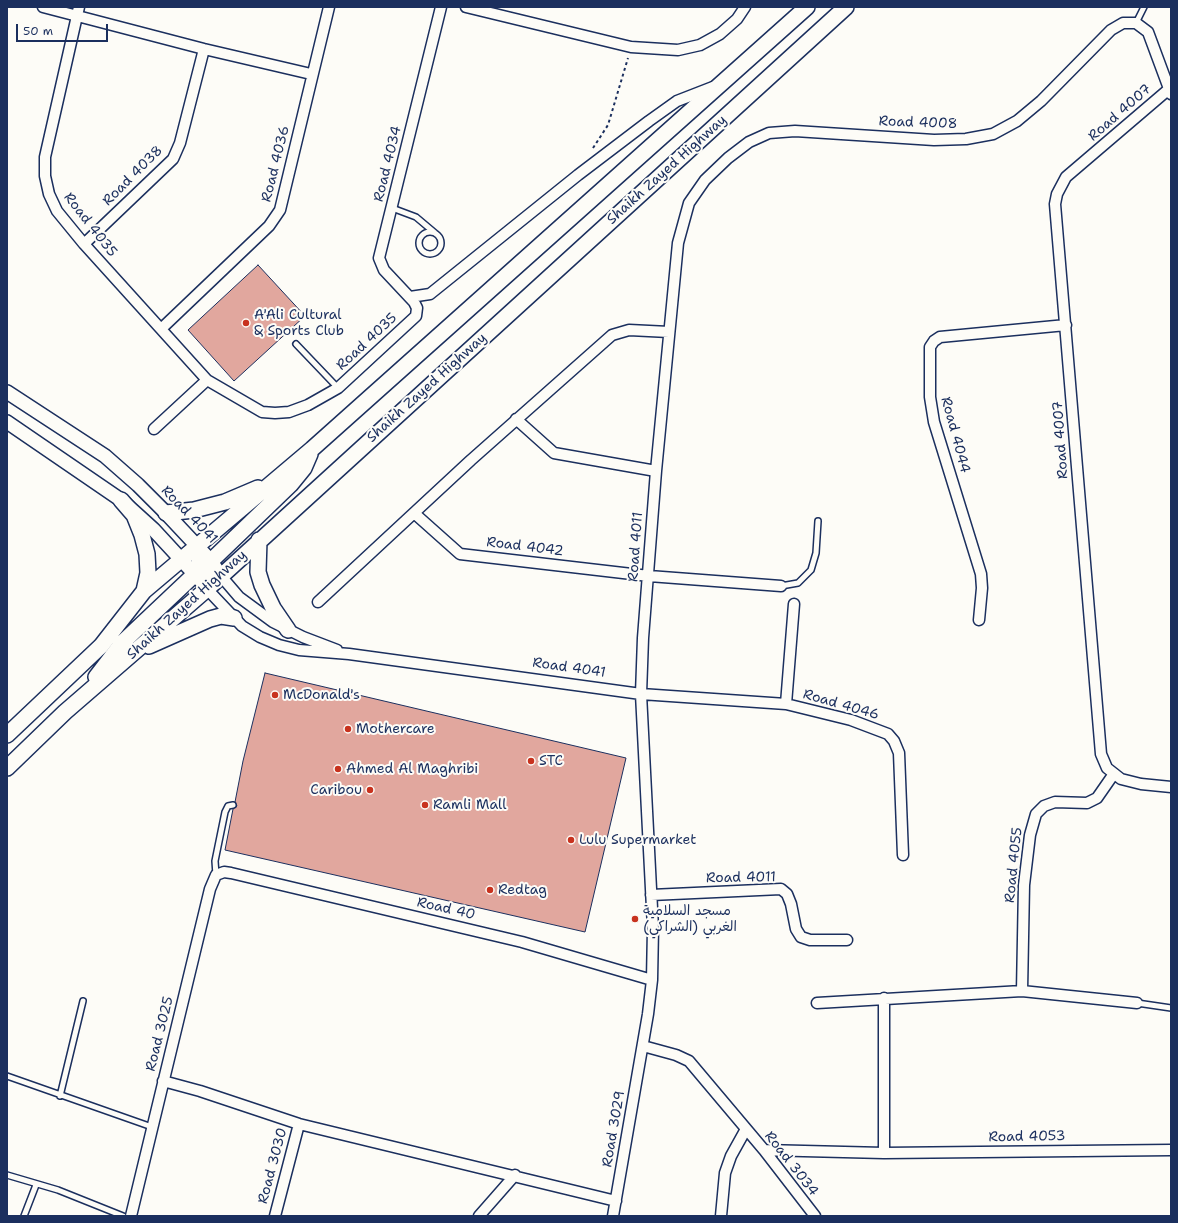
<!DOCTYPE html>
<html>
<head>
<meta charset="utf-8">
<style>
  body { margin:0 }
  #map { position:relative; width:1178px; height:1223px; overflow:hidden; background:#fdfcf7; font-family:"Shantell Sans",sans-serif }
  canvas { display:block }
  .frame { position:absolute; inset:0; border:8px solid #1b2f5e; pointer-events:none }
  .scale { position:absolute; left:16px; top:24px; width:92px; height:18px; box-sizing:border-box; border:2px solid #1b2f5e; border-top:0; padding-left:5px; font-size:12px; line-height:14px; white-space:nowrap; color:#1b2f5e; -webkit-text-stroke:3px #fdfcf7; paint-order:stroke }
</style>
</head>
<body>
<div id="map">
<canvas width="1178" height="1223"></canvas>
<div class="frame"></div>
<div class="scale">50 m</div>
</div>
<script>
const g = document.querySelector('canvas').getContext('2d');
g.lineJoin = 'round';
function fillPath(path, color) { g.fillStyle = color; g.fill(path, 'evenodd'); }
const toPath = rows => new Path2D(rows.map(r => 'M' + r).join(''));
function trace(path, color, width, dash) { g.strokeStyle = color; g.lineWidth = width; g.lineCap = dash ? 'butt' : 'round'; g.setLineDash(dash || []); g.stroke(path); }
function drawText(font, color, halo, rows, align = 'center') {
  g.font = font + ' "Shantell Sans","Playpen Sans Arabic",sans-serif'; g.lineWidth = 4; g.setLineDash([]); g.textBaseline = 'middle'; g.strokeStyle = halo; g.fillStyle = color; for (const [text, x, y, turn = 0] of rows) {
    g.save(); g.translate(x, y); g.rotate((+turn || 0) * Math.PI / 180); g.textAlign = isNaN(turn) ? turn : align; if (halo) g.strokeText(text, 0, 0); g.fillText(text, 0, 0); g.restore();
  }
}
const building = toPath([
  [258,265,305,316,234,381,188,330,258,265],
  [265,673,626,758,585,932,225,850,233,809,237,806,235,802,243,761,265,673]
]);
fillPath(building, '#e1a79e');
trace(building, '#1b2f5e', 1);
const service = toPath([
  [1136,23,1144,7],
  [392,208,416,217,435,233],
  '419 243a11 11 0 1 1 22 0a11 11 0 1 1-22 0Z',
  [296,344,338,388],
  [781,586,798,583,811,570,816,553,818,521],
  [216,875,215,861,225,812,228,806,233,805],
  [1137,1003,1171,1008],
  [7,1076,152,1127],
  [60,1096,83,1001],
  [7,1175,58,1190,123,1216],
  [24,1216,36,1185]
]);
const minor = toPath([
  [43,7,204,49,311,74],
  [79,7,45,157,45,176,49,194,57,211,84,244,207,380,262,412,275,413,289,412,308,405,338,388,416,316,417,308,414,302,384,270,379,258,441,7],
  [466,7,631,47,678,50,700,45,720,34,737,19,745,7],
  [1169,89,1066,177,1057,194,1055,204,1101,754,1107,768,1121,779,1141,784,1171,787],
  [84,244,173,159,180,143,204,49],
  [410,297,430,294,578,175,649,121,677,101,713,87],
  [161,329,269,226,280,210,329,7],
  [516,419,554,453,656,471],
  [154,429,207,380],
  [414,513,460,554,649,576,781,586],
  [221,576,239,597,273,622,303,637,337,650],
  [207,589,242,626,260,637,279,645,299,650,349,654,641,694,786,704,851,720,888,734,894,741,899,753,903,855],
  [318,602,471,460,612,335,629,330,669,332],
  [979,620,982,588,981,574,934,422,930,397,930,347,934,341,940,337,1066,325],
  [786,704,794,604],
  [651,895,781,889,787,894,791,904,796,929,801,937,810,940,847,940],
  [1022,991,1024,885,1030,835,1036,814,1044,806,1055,802,1087,803,1097,798,1113,775],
  [817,1003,1022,991,1137,1003],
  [643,1046,676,1055,689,1061,764,1150,815,1216],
  [163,1081,200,1091,299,1124,616,1201],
  [764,1150,884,1153,1171,1150],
  [884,1153,884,998],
  [131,1216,210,889,216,875,224,872,231,873,522,942,652,980],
  [275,1216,299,1124],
  [479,1216,515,1175],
  [613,1216,648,1014,652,980,653,928,641,694,643,638,656,471,678,243,689,203,705,180,728,158,749,142,769,133,795,131,934,140,966,139,993,134,1017,121,1041,101,1111,30,1123,23,1136,23,1148,32,1171,94],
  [721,1216,725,1173,731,1156,746,1129]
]);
const tertiary = toPath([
  [7,392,105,456,138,485,166,513,211,561,221,576],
  [7,422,121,500,153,529,201,581]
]);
const secondary = toPath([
  [121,500,134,515,142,535,147,554,148,573,144,591],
  [166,513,194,510,225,502,258,488],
  [259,540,258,572,262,585,273,608,288,630],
  [207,583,207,574,211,561,291,484,304,468,310,454],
  [149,646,210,619,221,616,234,618],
  [96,677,123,642,195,574,198,569,200,558,197,546],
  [7,735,101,646,144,591,312,449,807,7],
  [7,768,65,712,207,589,846,7]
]);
trace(service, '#1b2f5e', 8);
trace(minor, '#1b2f5e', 13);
trace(tertiary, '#1b2f5e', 16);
trace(secondary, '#1b2f5e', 18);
trace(toPath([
  [593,148,608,125,628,58]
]), '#1b2f5e', 2, [3, 3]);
trace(service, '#fdfcf7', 5);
trace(minor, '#fdfcf7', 10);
trace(tertiary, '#fdfcf7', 13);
trace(secondary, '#fdfcf7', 15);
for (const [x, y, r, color] of [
  [246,323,4,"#c8321e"],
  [275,695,4,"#c8321e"],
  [348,729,4,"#c8321e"],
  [531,761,4,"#c8321e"],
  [338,769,4,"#c8321e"],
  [370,790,4,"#c8321e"],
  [425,805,4,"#c8321e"],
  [571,840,4,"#c8321e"],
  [490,890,4,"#c8321e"],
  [635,919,4,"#c8321e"]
]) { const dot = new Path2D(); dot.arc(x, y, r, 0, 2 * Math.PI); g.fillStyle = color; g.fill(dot); trace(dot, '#fdfcf7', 1.5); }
drawText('14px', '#1b2f5e', '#fdfcf7', [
  ["Road 4007",1120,113,-41],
  ["Road 4008",918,123,2],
  ["Road 4036",276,164,-76],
  ["Road 4034",388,164,-76],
  ["Shaikh Zayed Highway",667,170,-42],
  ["Road 4038",133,176,-45],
  ["Road 4035",90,225,52],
  ["Road 4035",367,342,-43],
  ["Shaikh Zayed Highway",427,388,-42],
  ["Road 4044",955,435,75],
  ["Road 4007",1061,440,-94],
  ["Road 4041",189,515,46],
  ["Road 4042",525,547,7],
  ["Road 4011",636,547,-86],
  ["Shaikh Zayed Highway",187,605,-42],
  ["Road 4041",569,668,8],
  ["Road 4046",841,705,16],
  ["Road 4055",1014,865,-84],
  ["Road 4011",741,878,-1],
  ["Road 40",446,909,13],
  ["Road 3025",160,1034,-76],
  ["Road 3029",614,1129,-80],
  ["Road 4053",1027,1137,-1],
  ["Road 3034",791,1164,52],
  ["Road 3030",273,1166,-75]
]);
drawText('14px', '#1b2f5e', '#fdfcf7', [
  ["A'Ali Cultural",254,315],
  ["& Sports Club",254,331],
  ["McDonald's",283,695],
  ["Mothercare",356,729],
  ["STC",539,761],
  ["Ahmed Al Maghribi",346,769],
  ["Caribou",362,790,"right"],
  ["Ramli Mall",433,805],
  ["Lulu Supermarket",579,840],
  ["Redtag",498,890],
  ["مسجد السلامية",643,911],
  ["الغربي (الشراكي)",643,927]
], 'left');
</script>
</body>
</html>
